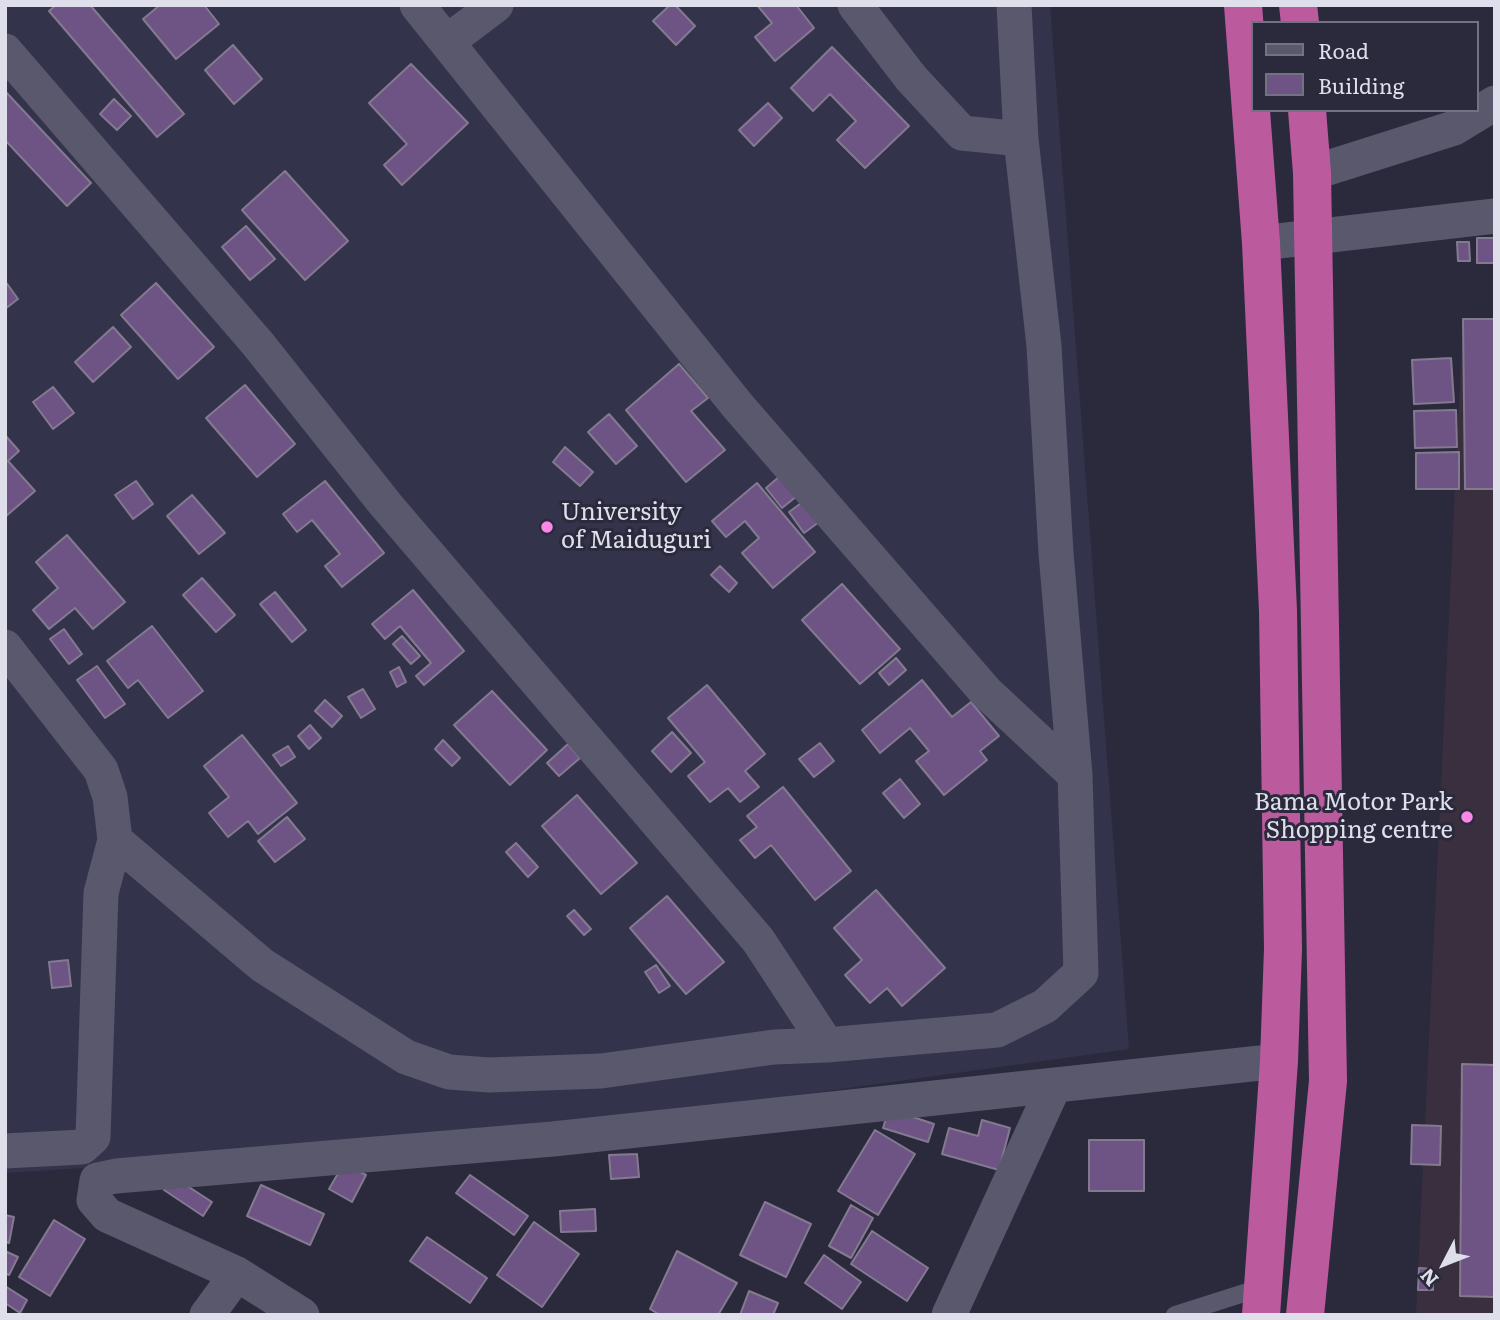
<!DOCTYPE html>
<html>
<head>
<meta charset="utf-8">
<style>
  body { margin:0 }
  #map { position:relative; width:1500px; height:1320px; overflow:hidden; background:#2b2a3d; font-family:Literata,serif }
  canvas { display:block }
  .frame { position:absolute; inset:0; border:7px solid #dfdfeb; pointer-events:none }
  .legend { position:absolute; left:1251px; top:21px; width:228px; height:91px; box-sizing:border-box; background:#2b2a3d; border:2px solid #737283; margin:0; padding:9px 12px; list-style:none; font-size:21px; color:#dfdfeb }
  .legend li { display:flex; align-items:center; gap:14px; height:35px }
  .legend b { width:35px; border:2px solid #737283 }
  .north { position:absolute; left:1409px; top:1229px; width:70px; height:70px; -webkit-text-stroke:5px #2b2a3d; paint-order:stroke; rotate:228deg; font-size:19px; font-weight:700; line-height:28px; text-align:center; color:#dfdfeb }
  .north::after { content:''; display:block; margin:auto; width:24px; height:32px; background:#dfdfeb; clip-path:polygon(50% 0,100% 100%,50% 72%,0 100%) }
</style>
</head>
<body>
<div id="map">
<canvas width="1500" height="1320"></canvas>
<div class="frame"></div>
<ul class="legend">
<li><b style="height:9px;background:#59586d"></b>Road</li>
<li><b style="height:19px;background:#6d5485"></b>Building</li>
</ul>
<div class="north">N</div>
</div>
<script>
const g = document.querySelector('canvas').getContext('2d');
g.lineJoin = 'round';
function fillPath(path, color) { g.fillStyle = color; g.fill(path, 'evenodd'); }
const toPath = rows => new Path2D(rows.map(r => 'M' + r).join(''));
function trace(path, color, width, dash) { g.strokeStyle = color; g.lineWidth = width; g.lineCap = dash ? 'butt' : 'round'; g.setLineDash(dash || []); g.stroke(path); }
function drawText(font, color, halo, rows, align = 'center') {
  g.font = font + ' Literata,serif'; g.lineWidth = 6; g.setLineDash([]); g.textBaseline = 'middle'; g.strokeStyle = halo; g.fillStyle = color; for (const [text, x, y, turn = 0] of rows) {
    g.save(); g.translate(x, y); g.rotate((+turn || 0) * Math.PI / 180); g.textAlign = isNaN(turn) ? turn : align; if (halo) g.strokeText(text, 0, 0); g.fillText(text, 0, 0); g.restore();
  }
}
fillPath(toPath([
  [1495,318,1495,1315,1416,1315,1463,319]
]), '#3a2f3f');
fillPath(toPath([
  [5,5,1050,5,1129,1049,438,1145,5,1173]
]), '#34334c');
const building = toPath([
  [56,5,90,5,184,114,157,137,49,11,56,5],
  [160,5,204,5,219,24,176,59,143,19,160,5],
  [670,5,675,5,695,26,676,45,653,21,670,5],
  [757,5,796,5,814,28,775,61,755,37,772,23,757,5],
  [233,45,262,79,234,104,205,70,233,45],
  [832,47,909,126,865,168,837,140,856,121,830,94,813,111,791,88,832,47],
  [411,64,468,123,402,185,384,165,407,144,369,103,411,64],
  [5,91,91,183,67,206,5,140,5,91],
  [114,99,131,116,117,130,100,114,114,99],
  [768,103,782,118,754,146,739,130,768,103],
  [285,171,348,241,305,280,242,210,285,171],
  [246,226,275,259,250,280,222,247,246,226],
  [1477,238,1495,238,1495,263,1477,263,1477,238],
  [1457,242,1469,242,1470,261,1458,261,1457,242],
  [5,281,18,299,5,309,5,281],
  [156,283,214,347,178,379,121,315,156,283],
  [1463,319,1495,319,1495,489,1465,489,1463,319],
  [113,327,131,347,93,382,75,362,113,327],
  [1451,358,1454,402,1414,404,1412,360,1451,358],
  [679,364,708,398,691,411,725,450,686,482,626,410,679,364],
  [245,385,295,444,257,477,206,418,245,385],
  [53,387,74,413,53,429,33,402,53,387],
  [1456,410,1457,447,1415,448,1414,411,1456,410],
  [609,414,637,446,616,464,588,432,609,414],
  [5,435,19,451,8,461,35,491,5,517,5,435],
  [565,447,593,472,580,486,553,462,565,447],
  [1459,452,1459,489,1416,489,1416,453,1459,452],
  [780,476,797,496,782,508,766,488,780,476],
  [136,481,153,504,133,519,115,495,136,481],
  [325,481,384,553,342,587,325,566,340,554,312,520,297,532,283,514,325,481],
  [757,483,815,552,773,588,742,553,759,538,745,521,726,537,712,521,757,483],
  [192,495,225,533,199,554,167,516,192,495],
  [804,501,819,522,804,533,789,512,804,501],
  [67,535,125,602,93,629,75,608,49,629,33,610,58,588,36,562,67,535],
  [720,566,737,583,729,592,711,575,720,566],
  [202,578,235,615,216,632,183,595,202,578],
  [842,584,900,649,860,684,802,620,842,584],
  [413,590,464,651,424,685,416,676,431,663,400,626,385,639,372,624,413,590],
  [275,592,306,630,292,642,260,604,275,592],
  [152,626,203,691,168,718,138,680,128,688,107,661,152,626],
  [64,629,82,654,69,664,50,639,64,629],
  [402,636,420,656,411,664,393,644,402,636],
  [896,658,906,670,889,685,879,673,896,658],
  [97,666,125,704,105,718,77,680,97,666],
  [399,667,406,682,397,687,390,672,399,667],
  [922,680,952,717,971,702,999,736,980,751,987,760,944,795,916,761,929,751,910,728,880,753,862,730,922,680],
  [707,685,765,754,745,771,759,787,740,802,728,788,710,802,688,776,705,762,668,718,707,685],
  [363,689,375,709,361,718,348,697,363,689],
  [492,691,547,750,510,785,454,725,492,691],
  [325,700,342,716,332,727,315,711,325,700],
  [310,725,321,738,309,749,298,736,310,725],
  [672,732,691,753,671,772,652,751,672,732],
  [242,735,297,803,258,834,248,821,228,837,209,813,229,797,204,766,242,735],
  [443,740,460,758,452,766,435,749,443,740],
  [820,743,834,761,814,777,799,759,820,743],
  [568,744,580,758,559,776,547,763,568,744],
  [288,746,295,757,281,766,273,755,288,746],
  [900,779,920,804,904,818,883,793,900,779],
  [783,787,851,871,815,900,771,845,755,858,740,840,757,827,747,816,783,787],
  [577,795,637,863,601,894,542,826,577,795],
  [287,817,305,839,275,862,258,841,287,817],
  [516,843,538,867,528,877,506,852,516,843],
  [876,890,945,968,902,1006,887,988,870,1003,845,975,862,960,834,928,876,890],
  [667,896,724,962,686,994,630,928,667,896],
  [574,910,591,929,584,935,567,916,574,910],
  [68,960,71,986,52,988,49,962,68,960],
  [656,965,670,986,659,993,645,972,656,965],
  [1462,1064,1495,1065,1495,1297,1460,1296,1462,1064],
  [889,1109,934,1124,928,1142,883,1128,889,1109],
  [982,1120,1010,1128,999,1170,942,1154,949,1128,978,1136,982,1120],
  [1412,1125,1441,1126,1440,1165,1411,1164,1412,1125],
  [875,1130,915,1154,878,1215,838,1191,875,1130],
  [1089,1140,1144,1140,1144,1191,1089,1191,1089,1140],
  [637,1154,639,1177,611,1179,609,1155,637,1154],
  [344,1163,366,1175,352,1202,329,1189,344,1163],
  [470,1175,528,1216,514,1235,456,1193,470,1175],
  [172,1176,212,1202,203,1216,164,1190,172,1176],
  [261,1185,324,1214,310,1245,247,1216,261,1185],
  [765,1202,811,1224,786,1277,740,1255,765,1202],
  [851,1205,873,1218,851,1258,829,1246,851,1205],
  [595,1209,596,1231,561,1232,560,1211,595,1209],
  [5,1215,14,1217,9,1243,5,1242,5,1215],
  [54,1220,85,1239,50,1296,19,1277,54,1220],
  [534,1222,579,1254,542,1307,497,1275,534,1222],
  [872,1231,928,1268,907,1301,851,1264,872,1231],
  [427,1237,487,1278,470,1303,410,1261,427,1237],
  [5,1251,18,1257,9,1275,5,1273,5,1251],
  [677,1251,737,1283,718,1315,660,1315,650,1309,677,1251],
  [824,1255,861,1282,842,1309,805,1283,824,1255],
  [1419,1268,1433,1269,1433,1290,1418,1290,1419,1268],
  [5,1286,27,1300,20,1313,5,1303,5,1286],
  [749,1291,778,1303,773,1315,740,1315,749,1291]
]);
fillPath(building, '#6d5485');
trace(building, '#847a8f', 2);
trace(toPath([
  [1175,1315,1263,1287]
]), '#59586d', 18);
trace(toPath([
  [417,5,737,405,986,692,1075,775],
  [855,5,911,78,962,133,1021,139],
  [447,42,496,5],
  [5,51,258,344,386,505,758,940,827,1045],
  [1312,173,1454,128,1495,103],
  [1261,243,1495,216],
  [5,647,101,770,110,797,115,840,101,893,93,1137,82,1147,5,1151],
  [115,840,262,965,406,1057,449,1072,489,1075,601,1071,774,1047,827,1045,997,1030,1045,1006,1081,973,1075,775,1056,553,1044,346,1021,139,1014,5],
  [207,1315,237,1274],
  [302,1315,237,1274,107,1215,94,1200,97,1180,116,1176,553,1139,1279,1061],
  [949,1315,1054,1086]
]), '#59586d', 35);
trace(toPath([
  [1243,5,1261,243,1278,611,1283,949,1279,1061,1261,1315],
  [1298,5,1300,23],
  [1305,1315,1328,1081,1312,173,1307,110]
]), '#bc5a9e', 38);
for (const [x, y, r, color] of [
  [547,527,7,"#fa87e8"],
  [1467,817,7,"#fa87e8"]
]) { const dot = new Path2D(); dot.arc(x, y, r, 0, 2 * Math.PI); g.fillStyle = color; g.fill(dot); trace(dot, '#2b2a3d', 2.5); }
drawText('24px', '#dfdfeb', '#2b2a3d', [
  ["University",561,513],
  ["of Maiduguri",561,541],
  ["Bama Motor Park",1453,803,"right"],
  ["Shopping centre",1453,831,"right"]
], 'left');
</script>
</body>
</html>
